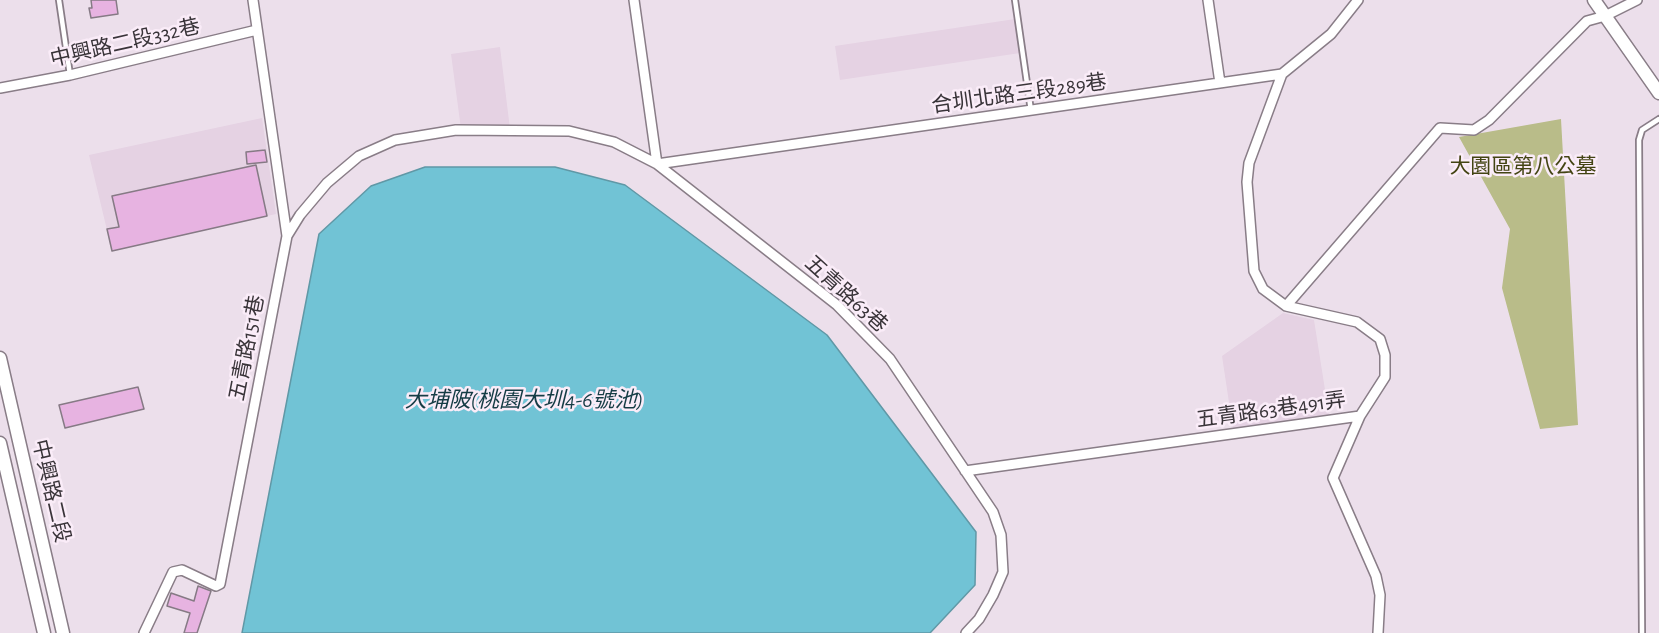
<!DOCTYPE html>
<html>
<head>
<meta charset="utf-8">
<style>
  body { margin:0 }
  canvas { display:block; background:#ecdfeb }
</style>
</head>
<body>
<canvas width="1659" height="633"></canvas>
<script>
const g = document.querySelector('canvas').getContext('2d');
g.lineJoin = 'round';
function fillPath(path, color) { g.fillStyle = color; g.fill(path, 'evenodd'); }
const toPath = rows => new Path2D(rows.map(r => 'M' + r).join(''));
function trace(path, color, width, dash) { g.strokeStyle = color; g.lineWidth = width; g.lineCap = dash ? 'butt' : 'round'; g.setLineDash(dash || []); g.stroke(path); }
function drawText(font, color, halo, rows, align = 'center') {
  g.font = font + ' "Alegreya Sans","Noto Sans TC",sans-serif'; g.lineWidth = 5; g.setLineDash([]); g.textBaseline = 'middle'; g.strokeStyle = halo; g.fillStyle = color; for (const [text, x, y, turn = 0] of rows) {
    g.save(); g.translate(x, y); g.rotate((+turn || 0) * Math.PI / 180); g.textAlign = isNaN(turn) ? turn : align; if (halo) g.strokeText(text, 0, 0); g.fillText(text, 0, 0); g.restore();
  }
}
fillPath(toPath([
  [1015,19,1020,53,840,80,835,46],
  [500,47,510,129,461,129,451,54],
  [262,118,276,214,112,251,89,155],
  [1283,313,1314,320,1329,415,1233,429,1222,356]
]), '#e5d2e3');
fillPath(toPath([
  [1561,119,1578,425,1540,429,1502,288,1510,229,1459,137]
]), '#b9bc89');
const water = toPath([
  [425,167,555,167,625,185,827,335,976,532,975,585,930,633,242,633,319,234,371,186,425,167]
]);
fillPath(water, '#71c3d5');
trace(water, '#6098a6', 1.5);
const building = toPath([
  [91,0,116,0,118,14,91,18,89,8,92,8,91,0],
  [265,150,267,162,247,164,246,152,265,150],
  [256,165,267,216,112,251,107,229,119,227,112,196,256,165],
  [138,387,144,409,65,428,59,405,138,387],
  [198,586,211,591,197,633,184,633,190,613,167,606,171,593,194,601,198,586]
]);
fillPath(building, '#e7b3e1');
trace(building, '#867a85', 1.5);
const service = toPath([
  [59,0,70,75],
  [1015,0,1031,111],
  [1642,633,1639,140,1642,130,1659,119]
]);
const minor = toPath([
  [634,0,657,164],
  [1208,0,1220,83],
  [0,88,70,75,257,30],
  [657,164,1282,74,1331,34,1358,0],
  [287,236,300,215,327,183,359,156,395,140,456,130,569,131,614,142,657,164,837,305,890,359,993,512,1001,535,1003,572,993,595,979,619,966,633],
  [1286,306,1440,128,1474,130,1489,120,1587,21,1605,16,1637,0],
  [1360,416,1333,478,1376,576,1380,595,1378,633],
  [965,471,1360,416,1385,377,1385,355,1380,339,1357,322,1286,306,1263,289,1254,271,1247,182,1249,163,1282,74],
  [144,633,173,572,182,570,216,586,220,584,287,236,253,0]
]);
const tertiary = toPath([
  [1594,0,1659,93],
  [0,358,63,633],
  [0,443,44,633]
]);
trace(service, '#897d87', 8);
trace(minor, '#897d87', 12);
trace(tertiary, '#897d87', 15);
trace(service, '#fff', 4.5);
trace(minor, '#fff', 9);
trace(tertiary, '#fff', 12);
drawText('21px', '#393439', '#faecf8', [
  ["中興路二段332巷",125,43,-13],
  ["合圳北路三段289巷",1019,94,-8],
  ["五青路63巷",846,294,42],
  ["五青路151巷",247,348,-79],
  ["五青路63巷491弄",1271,410,-8],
  ["中興路二段",51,491,77]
]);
drawText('21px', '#434413', '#faecf8', [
  ["大園區第八公墓",1523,167]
]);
drawText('italic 22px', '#153c45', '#faecf8', [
  ["大埔陂(桃園大圳4-6號池)",524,400]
]);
</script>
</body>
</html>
